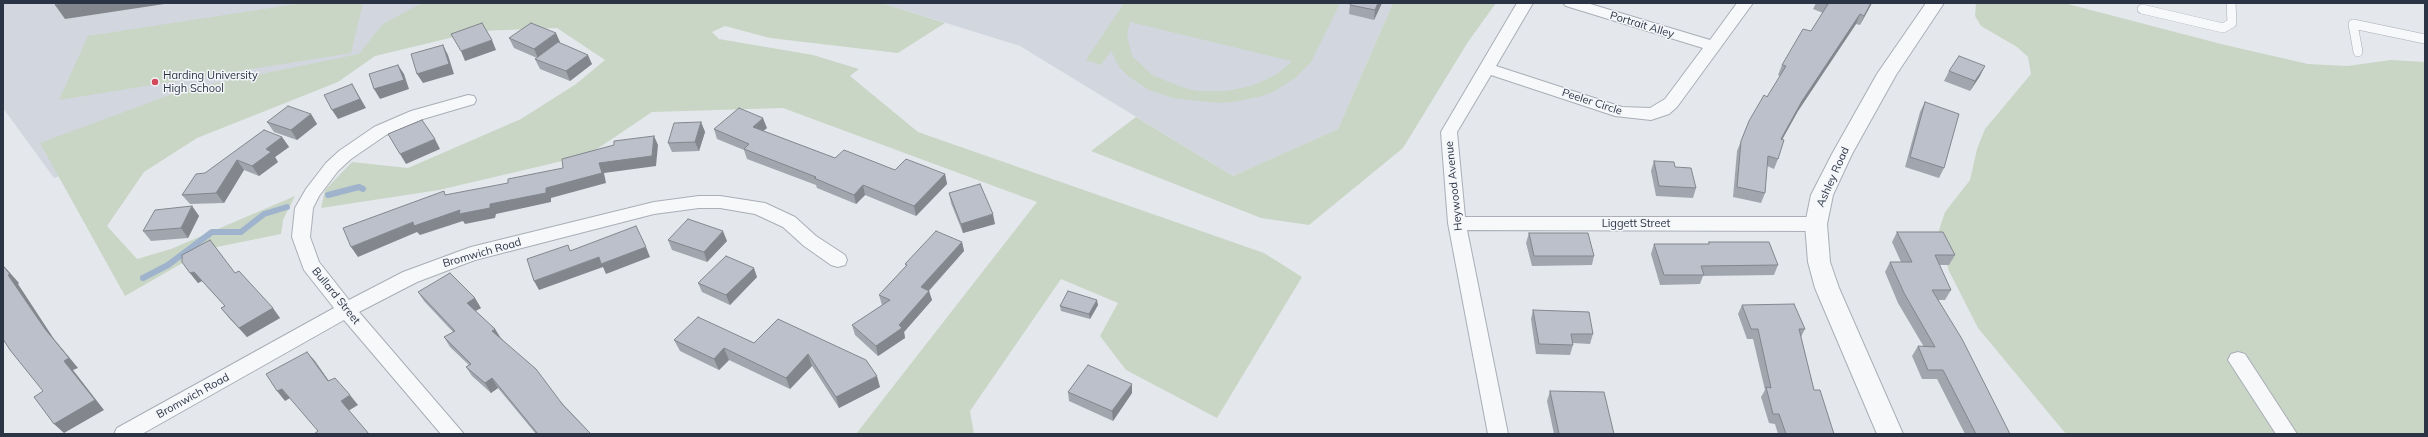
<!DOCTYPE html>
<html>
<head>
<meta charset="utf-8">
<style>
  body { margin:0 }
  #map { position:relative; width:2428px; height:437px; overflow:hidden; background:#e4e7ec; font-family:Mulish,sans-serif }
  canvas { display:block }
  .frame { position:absolute; inset:0; border:4px solid #2b3445; pointer-events:none }
</style>
</head>
<body>
<div id="map">
<canvas width="2428" height="437"></canvas>
<div class="frame"></div>
</div>
<script>
const g = document.querySelector('canvas').getContext('2d');
g.lineJoin = 'round';
function fillPath(path, color) { g.fillStyle = color; g.fill(path, 'evenodd'); }
const toPath = rows => new Path2D(rows.map(r => 'M' + r).join(''));
function trace(path, color, width, dash) { g.strokeStyle = color; g.lineWidth = width; g.lineCap = dash ? 'butt' : 'round'; g.setLineDash(dash || []); g.stroke(path); }
function drawText(font, color, halo, rows, align = 'center') {
  g.font = font + ' Mulish,sans-serif'; g.lineWidth = 3; g.setLineDash([]); g.textBaseline = 'middle'; g.strokeStyle = halo; g.fillStyle = color; for (const [text, x, y, turn = 0] of rows) {
    g.save(); g.translate(x, y); g.rotate((+turn || 0) * Math.PI / 180); g.textAlign = isNaN(turn) ? turn : align; if (halo) g.strokeText(text, 0, 0); g.fillText(text, 0, 0); g.restore();
  }
}
fillPath(toPath([
  [3,3,515,3,54,178,3,108],
  [882,3,1393,3,1338,129,1233,176,1020,46]
]), '#d2d6de');
fillPath(toPath([
  [303,3,363,3,351,53,59,100,88,36],
  [422,3,882,3,945,23,898,53,770,38,725,26,712,32,719,39,813,55,859,69,850,76,918,132,1264,253,1302,277,1217,418,1126,370,1100,336,1118,303,1061,279,970,411,974,434,856,434,1037,202,783,108,652,112,588,155,439,190,321,208,325,190,352,162,408,168,521,119,576,84,605,60,557,28,479,31,375,56,338,82,197,138,144,172,107,226,137,259,171,249,295,196,283,220,281,234,207,249,125,296,40,143,183,90,359,54,383,24],
  [1124,3,1340,3,1311,62,1295,78,1273,92,1262,96,1233,102,1218,103,1173,98,1149,90,1128,76,1119,67,1111,51,1101,65,1086,60],
  [1130,22,1291,61,1292,62,1274,76,1251,86,1226,91,1198,91,1184,88,1152,75,1132,56,1127,35],
  [1393,3,1496,3,1468,42,1403,148,1309,225,1261,218,1091,151,1136,117,1233,176,1338,129],
  [1976,3,2064,3,2225,45,2308,64,2347,66,2391,60,2425,62,2425,434,2066,434,1978,328,1949,271,1938,233,1945,212,1970,180,1977,149,1985,129,2031,74,2028,57,2017,47,1981,26,1975,16]
]), '#c9d6c5');
trace(toPath([
  [328,195,359,187,363,189],
  [143,278,168,265,212,232,241,232,264,214,287,207]
]), '#9fb4cc', 6);
const service = toPath([
  [2142,9,2223,28,2232,23,2231,3],
  [2358,52,2353,24,2425,39]
]);
const minor = toPath([
  [1517,3,1533,3,1496,66,1622,107,1650,108,1665,99,1703,48,1566,6,1563,3,1587,3,1710,40,1737,3,1753,3,1677,107,1669,114,1651,120,1615,116,1491,75,1457,132,1465,217,1816,217,1822,219,1825,224,1822,229,1816,231,1467,230,1508,434,1488,434,1448,223,1441,132,1517,3],
  [468,95,474,96,476,100,474,104,423,119,386,135,351,159,338,171,319,196,313,208,310,237,319,262,349,300,403,272,471,247,654,202,699,196,720,196,765,203,795,217,816,236,845,255,847,260,845,265,838,267,831,265,804,246,783,227,755,214,720,208,699,208,654,214,475,260,417,282,359,312,464,434,441,434,344,320,142,434,114,434,117,428,334,308,304,270,292,237,295,208,306,189,326,163,339,151,374,127,411,111,468,95],
  [2238,352,2245,354,2297,434,2276,434,2228,360,2231,354,2238,352]
]);
const tertiary = toPath([
  [1926,3,1944,3,1896,75,1852,154,1833,195,1827,224,1830,262,1839,288,1903,434,1877,434,1815,288,1808,262,1805,224,1811,195,1832,154,1877,74,1926,3]
]);
trace(service, '#a9aeb7', 10);
trace(minor, '#a9aeb7', 2);
trace(tertiary, '#a9aeb7', 2);
trace(service, '#f7f8fa', 9);
fillPath(minor, '#f7f8fa');
fillPath(tertiary, '#f7f8fa');
fillPath(toPath([
  [1351,3,1382,3,1374,20,1349,14,1350,5],
  [1816,3,1872,3,1860,25,1856,24,1798,111,1782,139,1778,159,1774,169,1767,166,1765,193,1761,203,1733,197,1737,151,1749,121,1767,97,1780,76,1778,75,1782,65,1811,31,1823,13,1813,9],
  [509,38,560,42,560,43,592,64,570,81,540,69,535,59,537,58,514,48],
  [1949,71,1980,76,1970,91,1944,81],
  [1925,102,1944,168,1939,178,1905,167,1920,112],
  [311,114,317,124,297,140,274,132,267,122],
  [701,122,705,132,699,151,672,152,668,143],
  [767,128,763,131,835,158,895,170,945,174,947,184,916,216,865,195,856,204,817,188,816,185,747,159,744,150,717,139,714,129],
  [282,137,289,147,275,157,278,162,259,176,244,170,224,203,190,204,182,195,205,173],
  [1654,161,1675,167,1696,188,1693,198,1656,196,1651,171],
  [949,193,995,224,963,233,951,203],
  [192,206,199,216,188,238,151,241,143,231],
  [1897,232,1955,255,1949,265,1939,265,1951,290,1945,300,1938,300,2010,434,1965,434,1937,379,1922,379,1912,356,1918,346,1924,347,1898,303,1885,272,1890,262,1901,262,1892,242],
  [1529,233,1594,256,1592,265,1532,266,1526,243],
  [668,240,727,241,707,262,672,250],
  [962,242,964,251,929,291,932,300,904,332,905,338,878,356,855,335,852,325,883,305,882,305,879,295,906,266,905,264],
  [1709,242,1778,265,1774,275,1703,276,1700,284,1660,285,1651,254,1654,244,1708,244],
  [190,273,235,273,280,318,247,337,229,318,221,308,225,306,202,281,198,283],
  [757,277,730,305,702,292,698,283],
  [418,292,481,308,475,311,495,329,501,338,591,434,536,434,498,388,491,393,472,376,466,367,469,365,450,347,444,337,453,332,424,301],
  [1098,305,1090,319,1061,311,1060,306],
  [1742,305,1805,329,1801,337,1814,390,1834,434,1778,434,1775,424,1769,423,1761,397,1765,390,1753,339,1747,339,1738,314],
  [1533,310,1593,334,1590,344,1573,343,1573,345,1570,355,1536,354,1531,319],
  [778,319,880,387,839,408,812,366,790,389,729,360,719,370,680,351,674,340,754,343],
  [1550,391,1614,434,1554,434,1547,401],
  [1068,392,1132,393,1113,421,1069,401]
]), '#a1a5ae');
fillPath(toPath([
  [69,3,171,3,65,19,55,5],
  [1378,3,1382,3,1374,20,1375,10],
  [1871,3,1872,3,1860,25,1864,16],
  [1860,14,1856,24,1798,111,1777,149,1781,139,1802,101],
  [556,33,560,42,538,58,534,49],
  [492,40,496,50,465,61,461,51],
  [443,45,448,55,454,74,423,83,417,74],
  [588,55,592,64,570,81,566,71],
  [398,65,404,74,409,89,380,99,374,89],
  [1985,66,1980,76,1970,91,1975,81],
  [352,84,366,108,338,119,332,110],
  [311,114,317,124,297,140,291,130],
  [763,118,767,128,756,137,753,127],
  [701,122,705,132,699,151,695,142],
  [654,136,658,145,656,166,604,173,606,183,551,198,551,202,496,214,495,218,465,224,463,221,420,235,417,232,358,257,351,247,413,222,460,210,490,204,546,188,599,163],
  [282,137,289,147,275,157,278,162,259,176,252,166,266,149],
  [435,139,440,149,406,164,400,154],
  [237,160,244,170,224,203,216,193],
  [945,174,947,184,916,216,914,206],
  [863,185,865,195,856,204,854,195],
  [192,206,199,216,188,238,181,228],
  [993,214,995,224,963,233,961,224],
  [723,231,727,241,707,262,704,252],
  [962,242,964,251,923,297,921,287],
  [646,247,650,257,606,274,603,267,539,290,534,281,599,257],
  [3,265,19,283,18,284,54,339,78,368,73,370,104,410,64,433,54,424,64,361,45,329,8,275],
  [754,268,757,277,730,305,726,295],
  [194,272,202,281,198,283,190,273],
  [929,291,932,300,904,332,905,338,878,356,876,346,899,325],
  [475,298,481,308,472,313,467,303],
  [1097,300,1098,305,1090,319,1089,314],
  [273,308,280,318,247,337,239,328],
  [495,329,501,339,492,331],
  [724,348,729,360,719,370,714,359],
  [307,352,315,361,336,391,328,381],
  [808,354,812,366,790,389,786,378],
  [877,376,880,387,839,408,836,397],
  [492,378,498,388,491,393,485,383],
  [1132,384,1132,393,1113,421,1112,411],
  [282,389,290,398,285,401,277,391],
  [350,395,358,405,348,411,341,401]
]), '#83868d');
const building = toPath([
  [56,3,69,3,55,5,56,3],
  [1351,3,1378,3,1375,10,1350,5,1351,3],
  [1827,3,1871,3,1864,16,1860,14,1802,101,1781,139,1784,140,1778,159,1768,156,1765,193,1737,187,1741,141,1749,121,1764,95,1767,97,1786,66,1782,65,1803,29,1811,31,1828,4,1827,3],
  [482,23,492,40,461,51,451,34,482,23],
  [531,23,556,33,534,49,509,38,531,23],
  [558,42,588,55,566,71,535,59,558,42],
  [443,45,449,64,417,74,411,54,443,45],
  [1959,56,1985,66,1975,81,1949,71,1959,56],
  [398,65,404,80,374,89,369,74,398,65],
  [352,84,360,99,332,110,324,95,352,84],
  [1925,102,1959,114,1944,168,1910,157,1925,102],
  [288,106,311,114,291,130,267,122,288,106],
  [739,108,763,118,753,127,835,158,844,150,895,170,906,159,945,174,914,206,863,185,854,195,814,178,816,177,744,149,749,144,714,129,739,108],
  [422,120,435,139,400,154,388,134,422,120],
  [701,122,695,142,668,143,674,123,701,122],
  [264,130,282,137,266,149,271,152,252,166,237,160,216,193,182,195,196,174,205,173,264,130],
  [654,136,652,156,599,163,602,173,546,188,546,193,490,204,490,208,459,214,460,210,414,226,413,222,351,247,343,228,444,191,445,195,508,183,508,179,563,168,562,159,614,145,614,141,654,136],
  [1654,161,1674,162,1675,167,1691,168,1696,188,1659,186,1654,161],
  [980,184,993,214,961,224,949,193,980,184],
  [192,206,181,228,143,231,155,210,192,206],
  [688,219,723,231,704,252,668,240,688,219],
  [636,226,646,247,601,264,599,257,534,281,527,259,568,245,570,251,636,226],
  [936,231,962,242,921,287,929,291,899,325,902,328,876,346,852,325,890,300,879,295,907,265,905,264,936,231],
  [1897,232,1943,232,1955,255,1935,255,1951,290,1932,290,1962,339,2010,434,1976,434,1943,370,1928,370,1918,346,1935,347,1904,293,1890,262,1912,262,1897,232],
  [1529,233,1588,233,1594,256,1534,256,1529,233],
  [210,240,235,273,239,271,273,308,239,328,221,308,225,306,194,272,190,273,182,262,182,255,210,240],
  [1709,242,1769,242,1778,265,1701,266,1704,275,1664,275,1654,244,1709,244,1709,242],
  [726,256,754,268,726,295,698,283,726,256],
  [3,266,10,274,8,275,45,329,69,358,64,361,95,400,54,424,34,397,43,391,10,350,3,339,3,266],
  [450,273,475,298,467,303,495,329,492,331,536,369,563,405,591,434,538,434,492,378,485,383,466,367,471,364,444,337,455,331,418,292,450,273],
  [1068,291,1097,300,1089,314,1060,306,1068,291],
  [1794,304,1805,329,1799,329,1814,390,1820,390,1834,434,1786,434,1779,414,1773,414,1766,387,1771,388,1758,329,1751,329,1742,305,1794,304],
  [1533,310,1589,312,1593,334,1571,334,1573,345,1539,344,1533,310],
  [698,317,754,343,778,319,866,360,877,376,836,397,808,354,786,378,724,348,714,359,674,340,698,317],
  [307,352,328,381,335,378,350,395,341,401,369,434,314,434,318,431,282,389,277,391,266,374,307,352],
  [1088,365,1132,384,1112,411,1068,392,1088,365],
  [1550,391,1604,392,1614,434,1559,434,1550,391]
]);
fillPath(building, '#bbc0ca');
trace(building, '#83868d', 1);
for (const [x, y, r, color] of [
  [155,82,4,"#d1495b"]
]) { const dot = new Path2D(); dot.arc(x, y, r, 0, 2 * Math.PI); g.fillStyle = color; g.fill(dot); trace(dot, '#f4f6f9', 1.5); }
drawText('11px', '#2b3445', '#f4f6f9', [
  ["Portrait Alley",1642,25,17],
  ["Peeler Circle",1592,102,18],
  ["Ashley Road",1833,177,-66],
  ["Heywood Avenue",1454,186,-96],
  ["Liggett Street",1636,224],
  ["Bromwich Road",482,253,-16],
  ["Bullard Street",336,296,51],
  ["Bromwich Road",193,396,-29]
]);
drawText('11px', '#2b3445', '#f4f6f9', [
  ["Harding University",163,76],
  ["High School",163,89]
], 'left');
</script>
</body>
</html>
